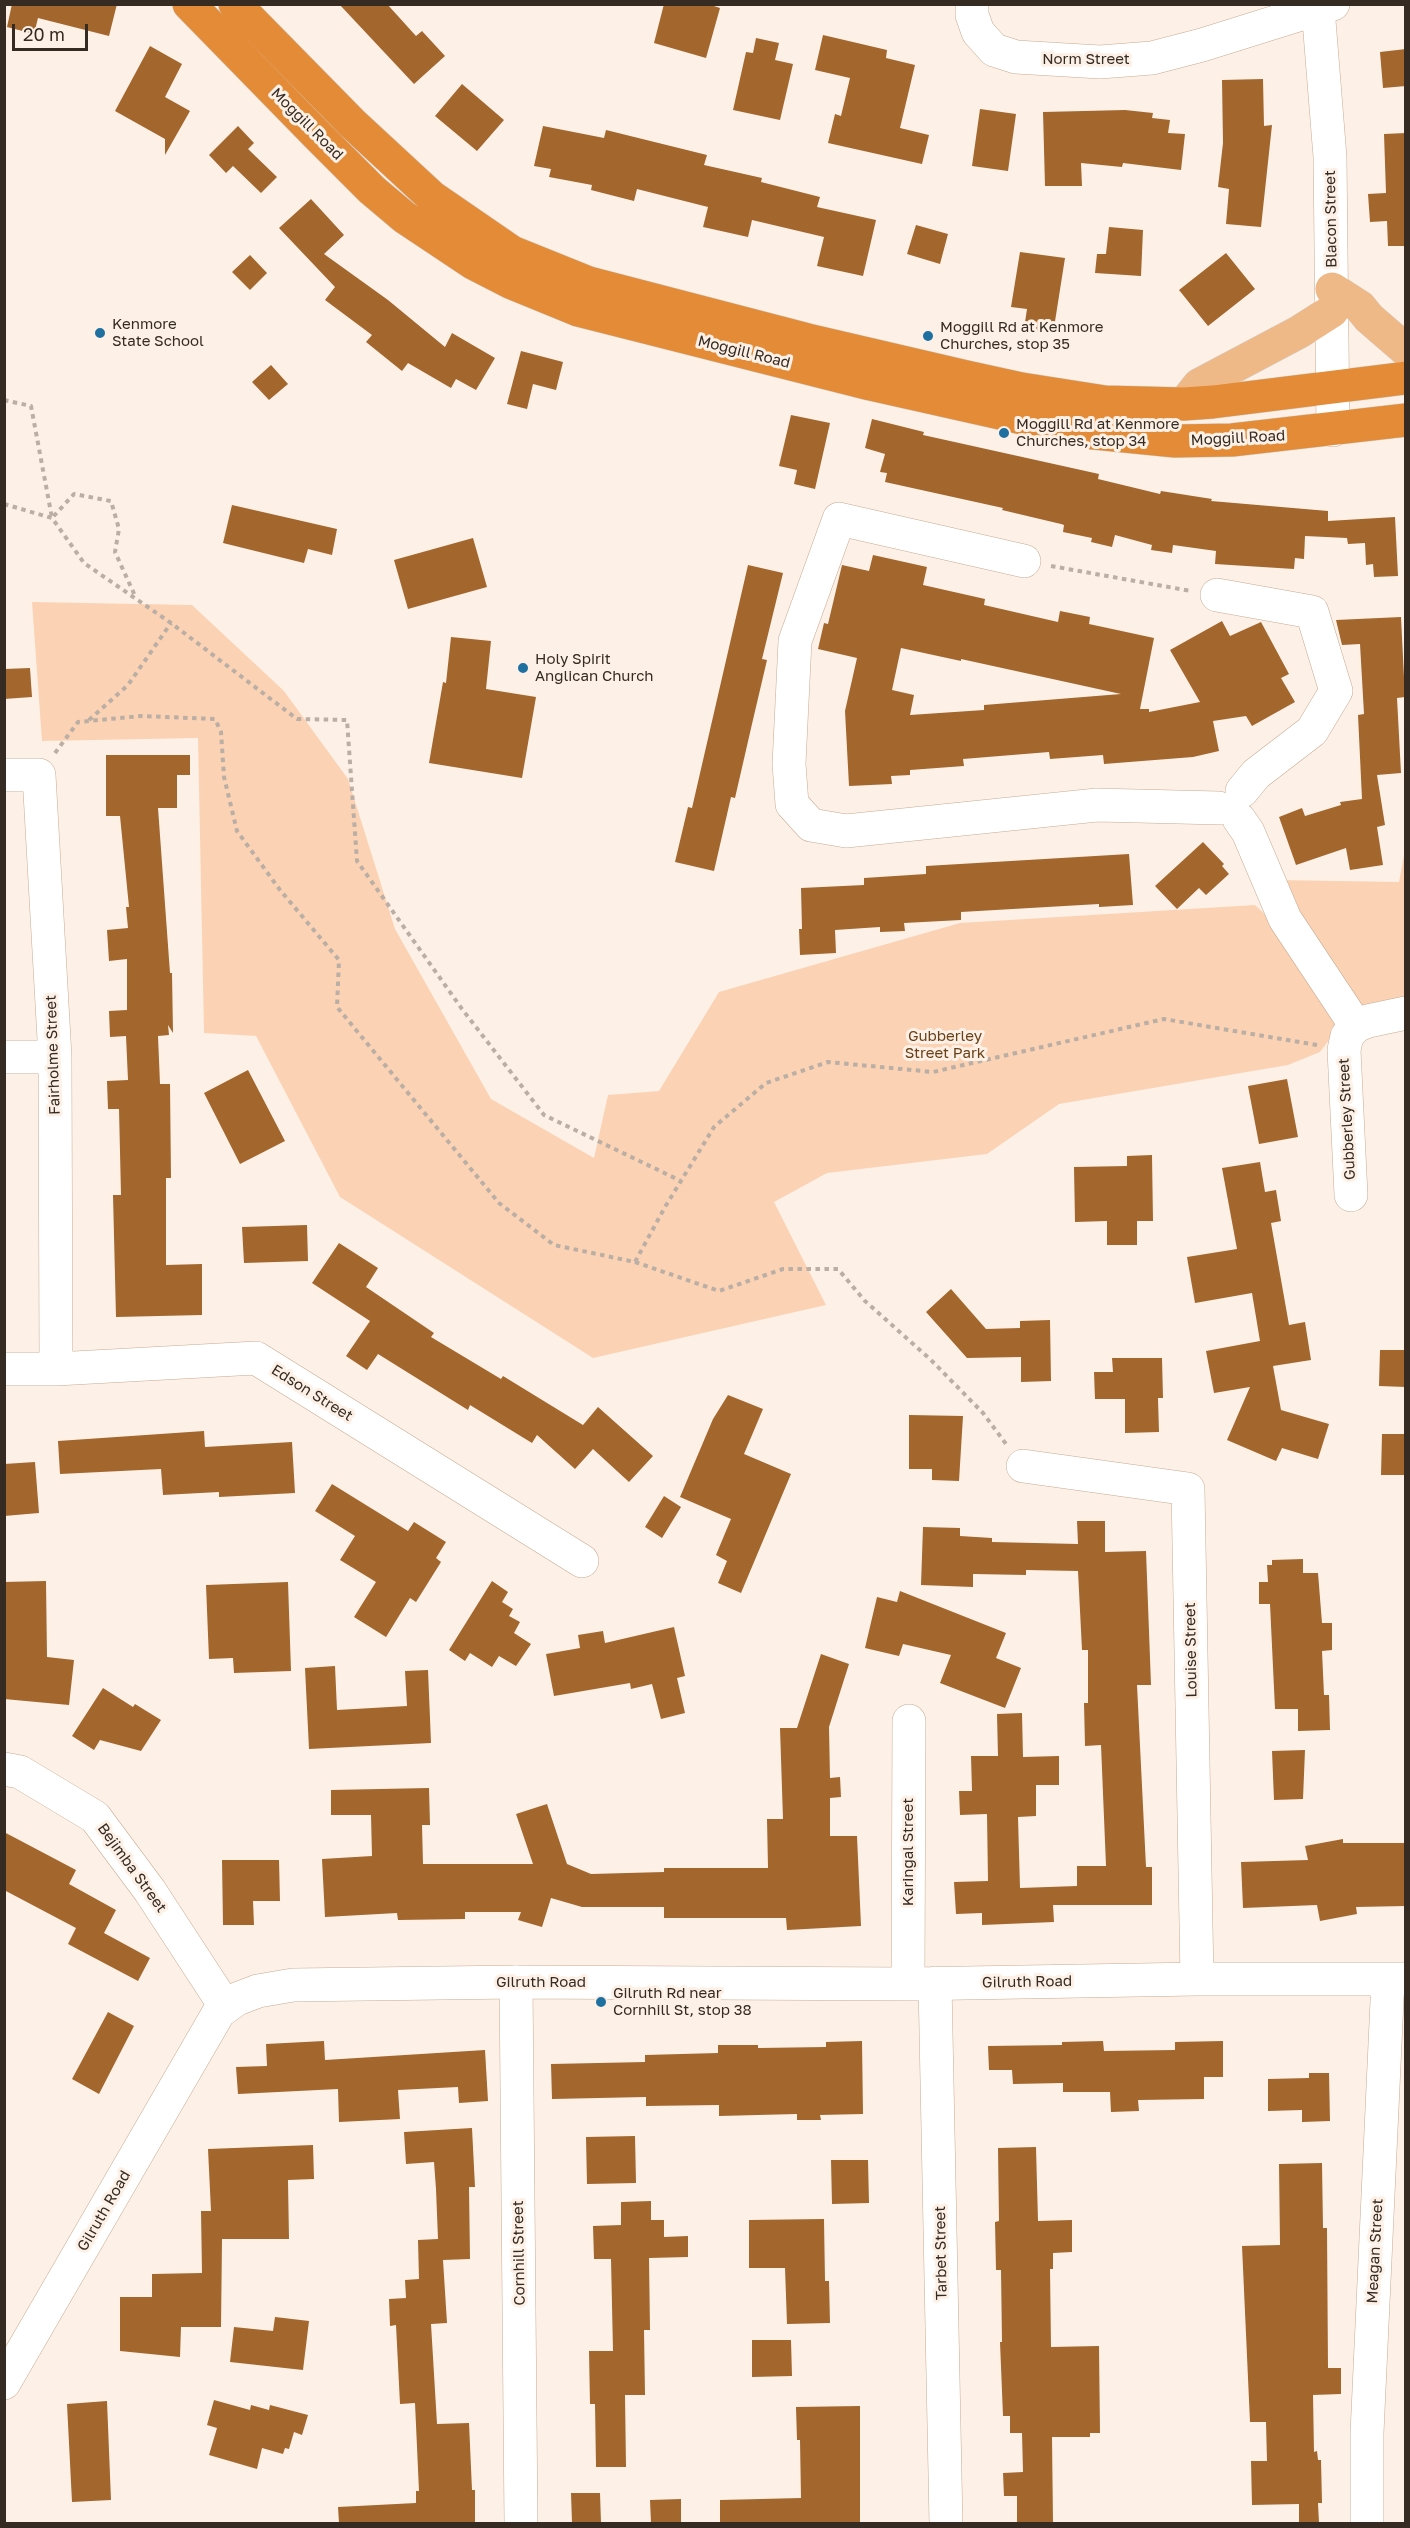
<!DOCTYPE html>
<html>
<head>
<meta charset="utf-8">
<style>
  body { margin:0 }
  #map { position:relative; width:1410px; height:2528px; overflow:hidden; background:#fdf1e7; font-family:"Golos Text",sans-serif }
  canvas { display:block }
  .frame { position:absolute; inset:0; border:6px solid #362b22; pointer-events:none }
  .scale { position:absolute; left:12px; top:24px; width:76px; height:27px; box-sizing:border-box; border:3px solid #362b22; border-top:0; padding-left:8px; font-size:18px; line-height:21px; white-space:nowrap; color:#362b22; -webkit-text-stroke:4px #fdf1e7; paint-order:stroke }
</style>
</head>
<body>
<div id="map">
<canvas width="1410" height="2528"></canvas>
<div class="frame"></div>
<div class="scale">20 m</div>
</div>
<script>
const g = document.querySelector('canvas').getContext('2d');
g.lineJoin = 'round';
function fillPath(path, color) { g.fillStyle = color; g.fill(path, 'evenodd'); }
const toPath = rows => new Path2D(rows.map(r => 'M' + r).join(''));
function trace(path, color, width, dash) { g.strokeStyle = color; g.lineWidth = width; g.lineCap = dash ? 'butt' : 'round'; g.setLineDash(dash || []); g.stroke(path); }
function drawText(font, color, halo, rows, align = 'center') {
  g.font = font + ' "Golos Text",sans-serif'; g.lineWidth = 6; g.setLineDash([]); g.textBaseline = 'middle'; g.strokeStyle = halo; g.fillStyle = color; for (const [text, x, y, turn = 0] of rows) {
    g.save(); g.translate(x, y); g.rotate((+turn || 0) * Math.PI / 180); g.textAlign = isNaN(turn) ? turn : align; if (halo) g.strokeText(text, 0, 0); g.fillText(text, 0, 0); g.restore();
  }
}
fillPath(toPath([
  [32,602,192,605,284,691,348,779,395,929,491,1099,594,1158,608,1095,659,1091,719,992,960,923,1255,905,1275,924,1339,1027,1320,1052,1288,1065,1059,1104,987,1154,827,1173,774,1202,826,1305,593,1358,340,1197,256,1036,204,1033,198,738,42,741],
  [1405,850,1405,1001,1363,1012,1279,880,1399,882]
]), '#fbd3b4');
fillPath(toPath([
  [12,4,117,4,109,36,38,18,34,34,7,27],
  [339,4,387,4,416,36,422,31,445,56,414,84],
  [664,4,708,4,720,8,706,58,654,43],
  [823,35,887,50,886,58,915,65,900,128,929,135,922,164,828,143,835,114,841,116,850,78,815,70],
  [756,38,779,43,775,60,793,64,780,120,733,110,746,52,753,53],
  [150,46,182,64,165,97,190,111,165,155,165,139,115,111],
  [1406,49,1406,86,1383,88,1380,52],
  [1263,79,1264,126,1272,125,1261,227,1226,224,1229,189,1218,187,1223,143,1222,80],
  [462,84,504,120,477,151,435,116],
  [980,109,1016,114,1008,171,972,166],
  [1125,110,1153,113,1152,118,1170,120,1168,133,1185,134,1181,170,1123,163,1122,167,1081,163,1082,186,1045,186,1043,112],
  [238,126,254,143,248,149,277,177,261,193,233,166,226,173,209,155],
  [543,126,604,138,606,130,707,155,704,165,762,178,761,182,820,197,817,207,876,220,863,276,817,266,824,237,752,220,748,237,703,227,708,207,637,189,634,201,591,190,592,185,549,177,551,169,534,166],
  [1406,133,1406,246,1388,246,1387,221,1370,222,1368,194,1386,193,1384,134],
  [311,199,344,235,324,254,388,300,445,347,452,333,495,358,476,390,456,379,451,388,408,363,402,371,366,342,372,335,325,300,335,287,279,228],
  [916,225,948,234,940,264,907,254],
  [1109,227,1143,230,1141,276,1095,273,1097,254,1106,254],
  [1020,252,1065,258,1053,334,1024,329,1027,309,1011,307],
  [1226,253,1255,289,1208,326,1179,290],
  [250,255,267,273,250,290,232,272],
  [521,351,563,362,556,390,533,384,527,409,507,404],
  [271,365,288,384,269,400,252,382],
  [791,415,830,423,815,489,794,484,797,470,779,466],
  [872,419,924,432,923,435,1099,474,1098,479,1160,494,1161,491,1212,499,1211,501,1328,511,1328,521,1395,517,1398,576,1374,577,1373,564,1366,565,1365,543,1348,544,1347,538,1305,536,1304,559,1295,558,1294,569,1215,564,1216,551,1173,545,1172,553,1151,550,1152,545,1115,535,1112,547,1091,542,1092,538,1063,532,1064,525,1061,524,1002,510,1003,508,885,482,887,473,880,472,885,454,865,448],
  [232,505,337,529,332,555,308,549,304,563,223,543],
  [473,538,487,587,408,609,394,560],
  [873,555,927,567,923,585,985,599,984,605,1058,622,1060,611,1090,617,1089,624,1154,638,1140,709,1149,709,1149,712,1200,702,1170,650,1222,621,1230,636,1261,622,1289,674,1281,678,1295,702,1252,726,1246,716,1213,721,1219,751,1193,757,1104,764,1103,755,1050,759,1049,752,963,759,964,766,910,770,910,775,891,776,892,784,849,786,845,711,857,658,818,649,824,623,828,624,842,565,869,571],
  [901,648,961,661,961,659,1121,694,984,705,984,710,910,715,914,695,892,690],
  [748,565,783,573,762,659,767,660,752,724,735,798,731,797,714,871,675,862,688,807,692,808],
  [1401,617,1405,697,1397,698,1401,773,1377,775,1385,825,1377,827,1383,865,1350,870,1346,848,1296,865,1279,817,1302,808,1305,816,1341,805,1340,802,1362,799,1358,715,1364,714,1360,644,1342,645,1336,620],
  [451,637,491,641,486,689,536,697,522,778,429,763,443,682,446,683],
  [30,668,32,697,4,699,4,669],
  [106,755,190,755,190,775,177,775,177,808,158,808,170,973,172,973,173,1033,168,1025,169,1035,158,1036,160,1084,170,1084,171,1178,166,1178,166,1265,202,1264,202,1315,116,1317,113,1195,121,1195,119,1109,108,1109,107,1081,128,1080,126,1036,110,1037,109,1011,127,1010,127,959,109,961,107,930,128,928,126,907,129,907,120,816,106,816],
  [1203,842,1224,864,1222,866,1229,874,1206,895,1199,888,1177,909,1155,886],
  [1129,854,1133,905,1099,907,1099,904,961,912,961,920,904,923,905,931,880,932,880,927,835,930,836,953,800,955,799,929,802,929,801,888,864,885,864,878,926,874,926,866],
  [248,1070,285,1141,240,1164,204,1093],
  [1287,1079,1298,1137,1259,1144,1248,1086],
  [1152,1155,1153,1221,1137,1221,1137,1245,1107,1245,1107,1221,1075,1222,1074,1167,1127,1166,1127,1156],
  [1260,1162,1265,1192,1276,1190,1281,1221,1271,1223,1289,1325,1305,1322,1311,1360,1273,1366,1281,1410,1329,1424,1318,1459,1282,1448,1276,1461,1227,1440,1250,1387,1214,1393,1206,1351,1260,1341,1252,1293,1195,1303,1187,1257,1237,1249,1222,1168],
  [307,1225,308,1261,244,1263,242,1227],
  [339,1243,378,1268,366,1287,434,1333,431,1337,501,1379,503,1376,583,1425,598,1407,653,1456,629,1482,593,1449,575,1469,537,1435,532,1443,470,1405,468,1410,378,1354,367,1370,346,1356,370,1321,312,1283],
  [951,1289,986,1329,1020,1328,1020,1321,1050,1320,1051,1381,1021,1382,1021,1357,967,1358,926,1312],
  [1380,1350,1406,1350,1406,1387,1379,1386],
  [1112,1358,1162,1358,1163,1398,1158,1398,1159,1432,1125,1433,1125,1399,1095,1399,1094,1372,1113,1372],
  [728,1395,763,1409,744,1454,791,1474,741,1593,718,1583,727,1561,716,1555,731,1519,680,1497,713,1419],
  [909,1415,963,1416,959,1481,932,1480,932,1469,909,1469],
  [204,1431,205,1447,292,1442,295,1493,219,1497,219,1492,163,1495,161,1469,60,1474,58,1441],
  [1382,1434,1406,1434,1406,1475,1381,1475],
  [35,1462,39,1513,4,1516,4,1464],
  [332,1484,408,1531,414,1522,446,1542,436,1558,441,1562,416,1602,410,1598,386,1637,354,1617,376,1582,340,1560,355,1536,315,1511],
  [664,1496,681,1507,662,1538,645,1527],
  [1077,1521,1105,1521,1105,1552,1146,1551,1151,1685,1137,1685,1146,1867,1152,1867,1152,1905,1053,1905,1054,1922,982,1925,982,1913,956,1914,954,1882,988,1881,987,1814,960,1815,959,1791,972,1791,971,1756,998,1756,997,1714,1022,1713,1023,1757,1059,1756,1059,1785,1036,1785,1036,1816,1018,1817,1020,1888,1077,1886,1077,1866,1106,1866,1101,1745,1085,1746,1084,1703,1088,1703,1088,1650,1082,1650,1078,1571,1026,1570,1026,1575,973,1574,973,1587,921,1585,923,1527,960,1528,960,1536,992,1538,992,1542,1078,1544],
  [1303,1559,1303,1573,1318,1573,1322,1623,1332,1623,1332,1650,1322,1651,1324,1695,1329,1695,1330,1730,1298,1731,1298,1709,1275,1709,1270,1604,1259,1604,1259,1582,1268,1582,1267,1565,1272,1565,1272,1560],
  [46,1581,47,1657,74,1660,69,1705,4,1699,4,1582],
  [492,1581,508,1592,502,1602,513,1609,509,1616,520,1622,514,1633,531,1644,516,1666,499,1656,492,1667,470,1653,465,1661,449,1650],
  [288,1582,291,1671,234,1673,233,1658,209,1659,206,1585],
  [900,1591,1006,1633,996,1658,1021,1668,1005,1708,940,1683,951,1655,903,1644,899,1656,865,1648,877,1597,897,1602],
  [674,1627,685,1676,677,1678,685,1713,661,1719,652,1684,631,1689,630,1683,554,1696,546,1654,580,1648,578,1635,603,1631,605,1643],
  [821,1654,849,1664,829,1727,830,1778,840,1777,841,1797,830,1798,830,1836,857,1836,861,1926,787,1930,786,1918,664,1918,664,1907,582,1907,551,1898,542,1927,518,1920,521,1912,465,1912,465,1919,398,1920,397,1913,325,1917,322,1859,372,1856,371,1815,331,1815,331,1790,429,1788,430,1825,422,1825,423,1864,533,1864,516,1814,547,1804,567,1864,591,1874,664,1872,664,1868,768,1868,767,1819,783,1819,780,1728,797,1728],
  [335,1666,337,1710,407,1706,405,1671,428,1670,431,1743,309,1749,305,1668],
  [103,1688,133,1707,135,1704,161,1720,141,1751,100,1740,94,1750,72,1736],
  [1305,1750,1303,1799,1274,1800,1272,1751],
  [4,1832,76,1870,69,1884,116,1910,104,1933,150,1958,138,1981,68,1944,76,1928,4,1890],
  [1343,1839,1343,1843,1406,1843,1406,1906,1356,1907,1357,1914,1320,1921,1317,1905,1243,1908,1241,1862,1308,1860,1305,1846],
  [222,1860,279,1860,280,1901,253,1901,254,1925,223,1925],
  [108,2012,134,2026,99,2094,72,2079],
  [324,2041,325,2060,485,2050,488,2101,459,2103,458,2087,398,2090,400,2119,339,2122,338,2089,238,2094,236,2067,267,2066,266,2044],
  [862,2041,863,2114,820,2115,821,2120,797,2120,797,2114,719,2116,719,2105,646,2106,646,2097,552,2099,551,2064,645,2062,645,2055,718,2053,718,2045,758,2045,758,2048,826,2047,826,2042],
  [1103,2041,1104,2051,1175,2050,1175,2042,1223,2041,1223,2077,1204,2077,1204,2099,1138,2100,1139,2111,1111,2112,1110,2092,1063,2092,1063,2083,1013,2084,1012,2070,989,2070,988,2046,1062,2045,1062,2042],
  [1309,2073,1329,2073,1330,2121,1302,2122,1302,2110,1268,2111,1268,2079,1309,2078],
  [472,2128,475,2187,469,2187,470,2259,443,2260,447,2323,431,2324,437,2424,469,2423,472,2490,475,2490,475,2523,339,2523,338,2507,416,2503,416,2491,419,2491,415,2403,400,2404,396,2325,390,2326,389,2299,406,2298,405,2280,419,2279,418,2240,438,2239,436,2189,434,2162,406,2164,404,2132],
  [635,2136,636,2183,587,2184,586,2137],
  [313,2145,314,2179,288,2180,289,2239,222,2239,221,2327,181,2327,180,2357,120,2351,120,2297,152,2297,152,2274,202,2273,201,2211,211,2211,208,2149],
  [1036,2147,1038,2221,1072,2220,1072,2252,1053,2253,1053,2269,1050,2269,1051,2347,1099,2346,1100,2433,1090,2433,1090,2437,1052,2437,1053,2523,1017,2523,1017,2496,1004,2496,1003,2473,1023,2472,1022,2433,1010,2433,1010,2416,1003,2416,1000,2342,1002,2342,1001,2270,996,2270,995,2222,999,2221,998,2148],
  [831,2160,868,2160,869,2203,832,2204],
  [1322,2163,1323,2228,1327,2228,1328,2368,1341,2368,1341,2394,1313,2395,1314,2452,1317,2451,1318,2460,1321,2460,1322,2503,1318,2503,1319,2523,1299,2523,1299,2504,1252,2505,1251,2461,1267,2461,1266,2422,1250,2422,1242,2246,1280,2245,1279,2164],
  [651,2201,651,2220,664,2220,664,2237,688,2236,688,2257,649,2258,650,2330,644,2330,645,2395,625,2395,626,2467,596,2467,595,2404,590,2404,589,2351,613,2351,611,2259,594,2259,593,2226,621,2225,621,2202],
  [824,2219,825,2281,829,2281,830,2323,787,2324,785,2268,749,2268,749,2220],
  [275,2317,309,2321,303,2370,230,2362,234,2327,273,2331],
  [752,2340,791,2340,792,2376,752,2377],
  [214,2400,250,2410,251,2405,269,2410,270,2405,308,2415,302,2435,294,2432,289,2449,285,2448,283,2454,262,2448,257,2469,209,2455,217,2428,207,2425],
  [107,2401,111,2500,72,2502,67,2404],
  [860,2406,860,2523,720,2523,720,2500,801,2498,800,2440,797,2440,796,2407],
  [571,2493,600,2493,601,2523,572,2523],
  [681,2499,681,2523,651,2523,650,2500]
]), '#a3662d');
const minor = toPath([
  [972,4,972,15,978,32,994,50,1016,57,1100,62,1152,58,1202,45,1333,4],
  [1318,8,1330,157,1333,430],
  [1024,561,839,519,795,641,789,764,792,804,811,825,846,831,1097,805,1219,808],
  [1217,595,1312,612,1336,691,1312,731,1256,774,1242,791],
  [4,775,39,775,55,1057,56,1369],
  [1239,819,1248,832,1285,919,1356,1026],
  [4,1057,55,1057],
  [1351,1195,1344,1050,1347,1036,1356,1026,1368,1021,1406,1013],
  [4,1369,56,1369,256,1358,582,1561],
  [1023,1466,1188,1489,1197,1979],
  [4,1769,20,1772,95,1817,150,1891,225,2006],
  [516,1982,521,2524],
  [935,1983,946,2524],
  [908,1984,909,1721],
  [4,2383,219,2012,237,1999,258,1991,293,1985,516,1982,908,1984,1197,1979,1406,1979],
  [1367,2524,1367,2433,1388,1979]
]);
const major = toPath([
  [1332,289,1360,307,1369,318,1406,350],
  [1184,404,1199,385,1299,332,1332,311]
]);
const highway = toPath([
  [189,4,318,136,372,190,404,217,473,263,512,283,578,310,870,384,1084,432,1175,441,1232,440,1406,420],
  [235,4,352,123,432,197,512,252,589,283,808,340,967,377,1022,389,1105,402,1184,404,1213,402,1406,378]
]);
trace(minor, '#c7aa92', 34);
trace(major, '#d3d0ce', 34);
trace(highway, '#d3d0ce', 34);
trace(toPath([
  [4,400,31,406,52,518,74,494,111,501,119,529,115,552,136,598],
  [4,504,52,518,84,563,171,623,297,719,347,720,357,861,462,1009,544,1115,681,1181],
  [1051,566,1191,591],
  [89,720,128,685,171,623],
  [55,753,78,722,141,716,215,719,221,732,224,777,237,831,280,890,339,960,337,1007,499,1203,554,1245,635,1262,665,1207,714,1127,766,1083,828,1062,933,1072,1164,1019,1317,1045],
  [635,1262,719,1291,783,1269,838,1269,865,1301,931,1360,983,1413,1006,1444]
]), '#baaea5', 4, [4.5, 4.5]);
trace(minor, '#fff', 33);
trace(major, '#eeb986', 33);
trace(highway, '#e38b36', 33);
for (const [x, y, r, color] of [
  [100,333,6,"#1e70a1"],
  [928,336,6,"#1e70a1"],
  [1004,433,6,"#1e70a1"],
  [523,668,6,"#1e70a1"],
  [601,2002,6,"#1e70a1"]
]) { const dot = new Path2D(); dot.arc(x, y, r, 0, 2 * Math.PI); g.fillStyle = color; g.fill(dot); trace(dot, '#fdf1e7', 2); }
drawText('15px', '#362b22', '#fdf1e7', [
  ["Norm Street",1086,59],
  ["Moggill Road",307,124,45],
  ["Blacon Street",1331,219,-91],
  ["Moggill Road",744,352,14],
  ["Moggill Road",1238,438,-3],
  ["Fairholme Street",53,1055,-92],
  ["Gubberley Street",1347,1119,-93],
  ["Edson Street",312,1393,32],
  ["Louise Street",1191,1650,-91],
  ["Karingal Street",908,1852,-90],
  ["Bejimba Street",132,1868,54],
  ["Gilruth Road",541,1982],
  ["Gilruth Road",1027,1982,-1],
  ["Gilruth Road",104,2211,-60],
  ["Meagan Street",1375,2251,-87],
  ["Cornhill Street",519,2253,-91],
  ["Tarbet Street",941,2253,-91]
]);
drawText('15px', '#362b22', '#fdf1e7', [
  ["Kenmore",112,324],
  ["State School",112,341],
  ["Moggill Rd at Kenmore",940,327],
  ["Churches, stop 35",940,344],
  ["Moggill Rd at Kenmore",1016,424],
  ["Churches, stop 34",1016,441],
  ["Holy Spirit",535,659],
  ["Anglican Church",535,676],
  ["Gilruth Rd near",613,1993],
  ["Cornhill St, stop 38",613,2010]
], 'left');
drawText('15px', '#6b4016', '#fdf1e7', [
  ["Gubberley",945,1036],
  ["Street Park",945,1053]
]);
</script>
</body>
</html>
